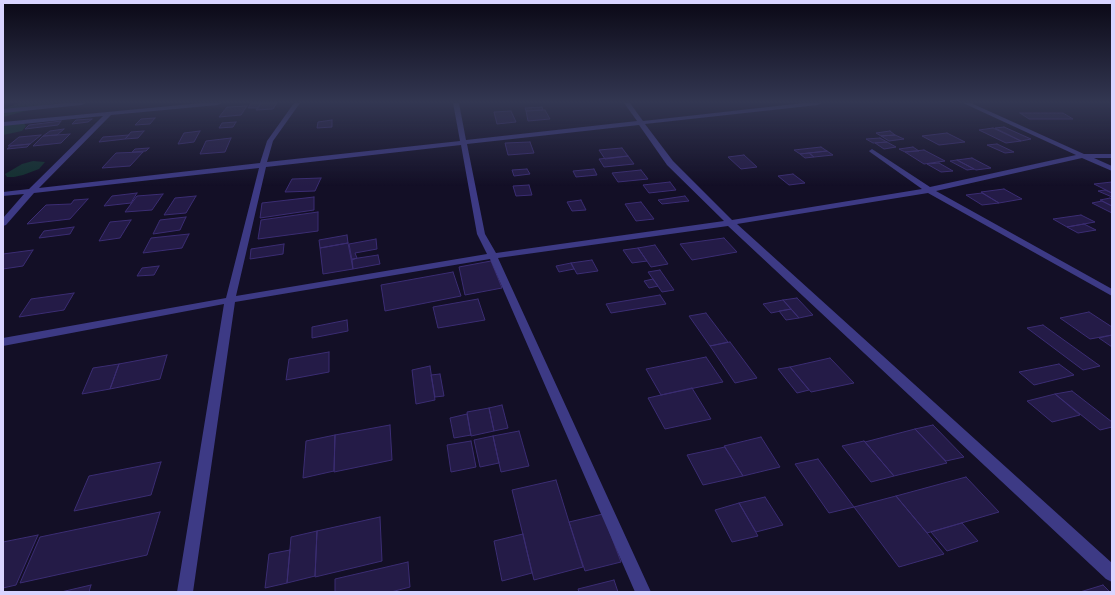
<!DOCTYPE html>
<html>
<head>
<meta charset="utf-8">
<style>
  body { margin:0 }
  #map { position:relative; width:1115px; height:595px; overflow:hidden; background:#130f26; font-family:"Fira Sans",sans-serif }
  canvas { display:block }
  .frame { position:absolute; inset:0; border:4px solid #d9d4ff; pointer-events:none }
</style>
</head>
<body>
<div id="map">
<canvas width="1115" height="595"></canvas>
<div class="frame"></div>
</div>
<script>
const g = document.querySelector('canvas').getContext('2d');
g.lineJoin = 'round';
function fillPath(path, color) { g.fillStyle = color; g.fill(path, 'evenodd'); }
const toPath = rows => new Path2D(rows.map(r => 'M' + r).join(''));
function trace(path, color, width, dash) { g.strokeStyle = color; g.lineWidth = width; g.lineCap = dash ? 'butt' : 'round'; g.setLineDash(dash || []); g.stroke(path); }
fillPath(toPath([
  [19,103,56,103,3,117,3,109],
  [24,123,26,126,22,131,3,135,3,125],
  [33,161,45,162,39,169,23,175,14,177,7,177,5,174,22,164]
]), '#12302f');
const building = toPath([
  [251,103,261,103,258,108,248,108,251,103],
  [261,103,277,103,273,109,256,110,261,103],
  [247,106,241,115,219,117,227,107,247,106],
  [542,107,543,110,526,111,525,108,542,107],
  [545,110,550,119,528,121,526,111,545,110],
  [511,111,516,122,497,124,494,112,511,111],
  [1020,113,1063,113,1073,119,1029,119,1020,113],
  [155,118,150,124,135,125,141,119,155,118],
  [92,119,88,122,72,124,76,120,92,119],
  [332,120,332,127,317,128,318,122,332,120],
  [61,121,58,125,25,129,29,125,61,121],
  [236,122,233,127,219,128,222,123,236,122],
  [1004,127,1031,139,1021,141,995,128,1004,127],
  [993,128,1021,141,1006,143,979,130,993,128],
  [64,129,57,135,43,136,50,131,64,129],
  [144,131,138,138,125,139,131,132,144,131],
  [200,131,194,142,178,144,184,133,200,131],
  [890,131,895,135,881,136,876,133,890,131],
  [947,133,965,142,939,145,922,136,947,133],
  [70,134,61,143,33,146,43,136,70,134],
  [41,135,30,144,8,146,19,137,41,135],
  [129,135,125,139,99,142,103,137,129,135],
  [895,135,904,139,889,141,881,136,895,135],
  [231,138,225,152,200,154,206,141,231,138],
  [880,138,887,142,873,143,866,139,880,138],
  [530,142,534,153,508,155,505,143,530,142],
  [887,142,896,147,884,149,875,143,887,142],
  [30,144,27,147,7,149,11,146,30,144],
  [997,144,1014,152,1005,153,987,145,997,144],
  [821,147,827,151,800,154,794,150,821,147],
  [913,147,919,151,905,152,899,149,913,147],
  [149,148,146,151,132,152,135,149,149,148],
  [622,148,628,156,605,159,599,150,622,148],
  [924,150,945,161,924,164,905,152,924,150],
  [827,151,833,155,814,157,809,153,827,151],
  [143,152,130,166,102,168,116,153,143,152],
  [809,153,814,157,805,158,800,154,809,153],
  [744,155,757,167,741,169,728,157,744,155],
  [628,156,634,164,604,167,599,159,628,156],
  [972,158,991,168,976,170,957,160,972,158],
  [957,160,974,169,967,170,950,161,957,160],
  [939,163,953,171,941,172,927,164,939,163],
  [527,169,530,174,514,176,512,170,527,169],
  [594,169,597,175,576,177,573,171,594,169],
  [641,170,648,179,618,182,612,173,641,170],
  [793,174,805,183,789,185,778,176,793,174],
  [321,178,315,191,285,192,292,179,321,178],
  [670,182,676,190,649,193,643,185,670,182],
  [1112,182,1112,193,1094,184,1112,182],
  [529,185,532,195,516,196,513,186,529,185],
  [1004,189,1022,199,999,203,981,192,1004,189],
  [1105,190,1112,193,1112,197,1098,191,1105,190],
  [137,193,131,203,104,206,112,196,137,193],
  [982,193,999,203,982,205,966,195,982,193],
  [163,194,152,210,125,212,137,196,163,194],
  [196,196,186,213,164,215,175,198,196,196],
  [685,196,689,201,662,204,658,200,685,196],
  [314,197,314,210,260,218,262,203,314,197],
  [1110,198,1112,199,1112,206,1100,200,1110,198],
  [88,199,70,219,27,224,46,205,71,204,74,200,88,199],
  [581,200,586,210,572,211,567,202,581,200],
  [1102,201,1112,206,1112,213,1092,203,1102,201],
  [641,202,654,219,636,221,625,204,641,202],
  [318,212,318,231,258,239,261,220,318,212],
  [1081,215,1095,222,1067,227,1053,219,1081,215],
  [186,217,180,230,153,234,160,220,186,217],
  [131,220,120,238,99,241,110,222,131,220],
  [1084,224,1096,230,1078,233,1067,227,1084,224],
  [74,227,70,234,39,238,44,231,74,227],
  [189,234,182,248,143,253,151,238,189,234],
  [347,235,348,243,320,248,319,240,347,235],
  [724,238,737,252,692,260,680,244,724,238],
  [376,239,377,249,355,253,357,258,352,260,349,244,376,239],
  [348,243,353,269,323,274,320,248,348,243],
  [284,244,283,254,250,259,251,249,284,244],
  [655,245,668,264,651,267,638,248,655,245],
  [638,248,647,261,632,263,623,250,638,248],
  [33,250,23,266,3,269,3,254,33,250],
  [378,255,380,264,353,269,352,259,378,255],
  [592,260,598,271,577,274,571,263,592,260],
  [491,261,502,288,465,295,459,267,491,261],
  [571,263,574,269,559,272,556,266,571,263],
  [159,266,154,275,137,276,142,268,159,266],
  [660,270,674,290,662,292,648,272,660,270],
  [453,272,461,296,385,311,381,285,453,272],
  [653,279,658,286,649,288,644,281,653,279],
  [74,293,64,310,19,317,31,299,74,293],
  [660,295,666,304,611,313,606,304,660,295],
  [797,298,813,315,799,318,783,300,797,298],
  [478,299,485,320,438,328,433,307,478,299],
  [783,300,791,309,771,313,763,304,783,300],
  [791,309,799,318,786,320,779,311,791,309],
  [1089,312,1112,327,1112,335,1090,339,1060,318,1089,312],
  [706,313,728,342,710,346,689,316,706,313],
  [347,320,348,331,312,338,312,327,347,320],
  [1043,325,1100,366,1083,370,1027,328,1043,325],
  [1112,335,1112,347,1099,338,1112,335],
  [730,342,757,378,735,383,710,346,730,342],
  [329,352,329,372,286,380,289,359,329,352],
  [167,355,160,379,110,389,119,364,167,355],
  [706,357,723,382,661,395,646,369,706,357],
  [830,358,854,383,811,392,790,367,830,358],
  [119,364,110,389,82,394,93,368,119,364],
  [1059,364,1074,375,1034,385,1019,372,1059,364],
  [430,366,435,400,416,404,412,370,430,366],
  [790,367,809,390,797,393,778,369,790,367],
  [440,374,444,396,435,397,431,375,440,374],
  [692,388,711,419,665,429,648,398,692,388],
  [1072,391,1112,422,1112,427,1100,430,1055,394,1072,391],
  [1055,394,1080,415,1052,422,1027,401,1055,394],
  [502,405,508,428,494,431,489,408,502,405],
  [489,408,494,431,471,436,467,412,489,408],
  [467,414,471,435,454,438,450,418,467,414],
  [390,425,392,460,334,472,335,435,390,425],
  [933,425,964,457,946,461,915,429,933,425],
  [915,429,947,463,894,476,865,442,915,429],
  [519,431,529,466,501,472,493,436,519,431],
  [335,435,334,471,303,478,306,441,335,435],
  [493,436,499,463,480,467,474,440,493,436],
  [761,437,780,467,743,476,724,446,761,437],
  [471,441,476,467,451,472,447,445,471,441],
  [864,441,865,442,894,476,871,482,842,446,864,441],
  [725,447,743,476,703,485,687,455,725,447],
  [818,459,854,507,829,513,795,464,818,459],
  [161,462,151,495,74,511,89,476,161,462],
  [966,477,999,512,927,533,896,496,966,477],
  [556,480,583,567,534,580,512,490,556,480],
  [896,496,927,533,944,554,899,567,854,507,896,496],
  [765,497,783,525,756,532,739,503,765,497],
  [739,503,758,536,732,542,715,510,739,503],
  [160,512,147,555,20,583,40,537,160,512],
  [603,514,621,562,585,571,569,522,603,514],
  [380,517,382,561,315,577,317,531,380,517],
  [962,523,978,541,947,551,931,532,962,523],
  [317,531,315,576,287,583,291,537,317,531],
  [523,534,532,573,502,581,494,541,523,534],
  [38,535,16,585,3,588,3,542,38,535],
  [290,550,287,583,265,588,269,554,290,550],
  [408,562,410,587,391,592,335,592,335,579,408,562],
  [614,580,618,592,579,592,578,589,614,580],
  [91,585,89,592,61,592,91,585],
  [1103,585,1110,592,1080,592,1103,585]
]);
fillPath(building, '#241b47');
trace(building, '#3b2d73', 1);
fillPath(toPath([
  [65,103,85,103,82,105,3,113,3,109,65,103],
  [201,103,221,103,218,105,111,115,39,188,260,163,267,141,294,103,300,103,273,141,267,162,460,141,453,103,459,103,466,140,637,121,624,103,630,103,643,121,803,103,821,103,818,105,645,124,673,161,732,220,922,189,870,152,869,151,872,149,930,187,1076,155,963,103,971,103,1084,154,1112,154,1112,158,1094,158,1112,166,1112,171,1082,158,936,191,1112,289,1112,296,928,193,737,224,1112,563,1112,582,1106,579,728,226,498,258,651,592,635,592,490,259,235,302,193,592,177,592,224,304,3,346,3,338,226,298,259,168,34,193,6,225,3,226,3,218,24,194,3,196,3,192,29,189,103,116,3,126,3,122,201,103],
  [639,125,667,165,724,221,496,253,485,234,467,144,639,125],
  [461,145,477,234,487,254,236,296,266,167,461,145]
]), '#3d3a85');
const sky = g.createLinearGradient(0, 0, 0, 186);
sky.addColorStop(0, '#0a0815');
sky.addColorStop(0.55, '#333752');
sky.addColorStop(1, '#33375200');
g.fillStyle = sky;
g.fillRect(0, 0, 1115, 186);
</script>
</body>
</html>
